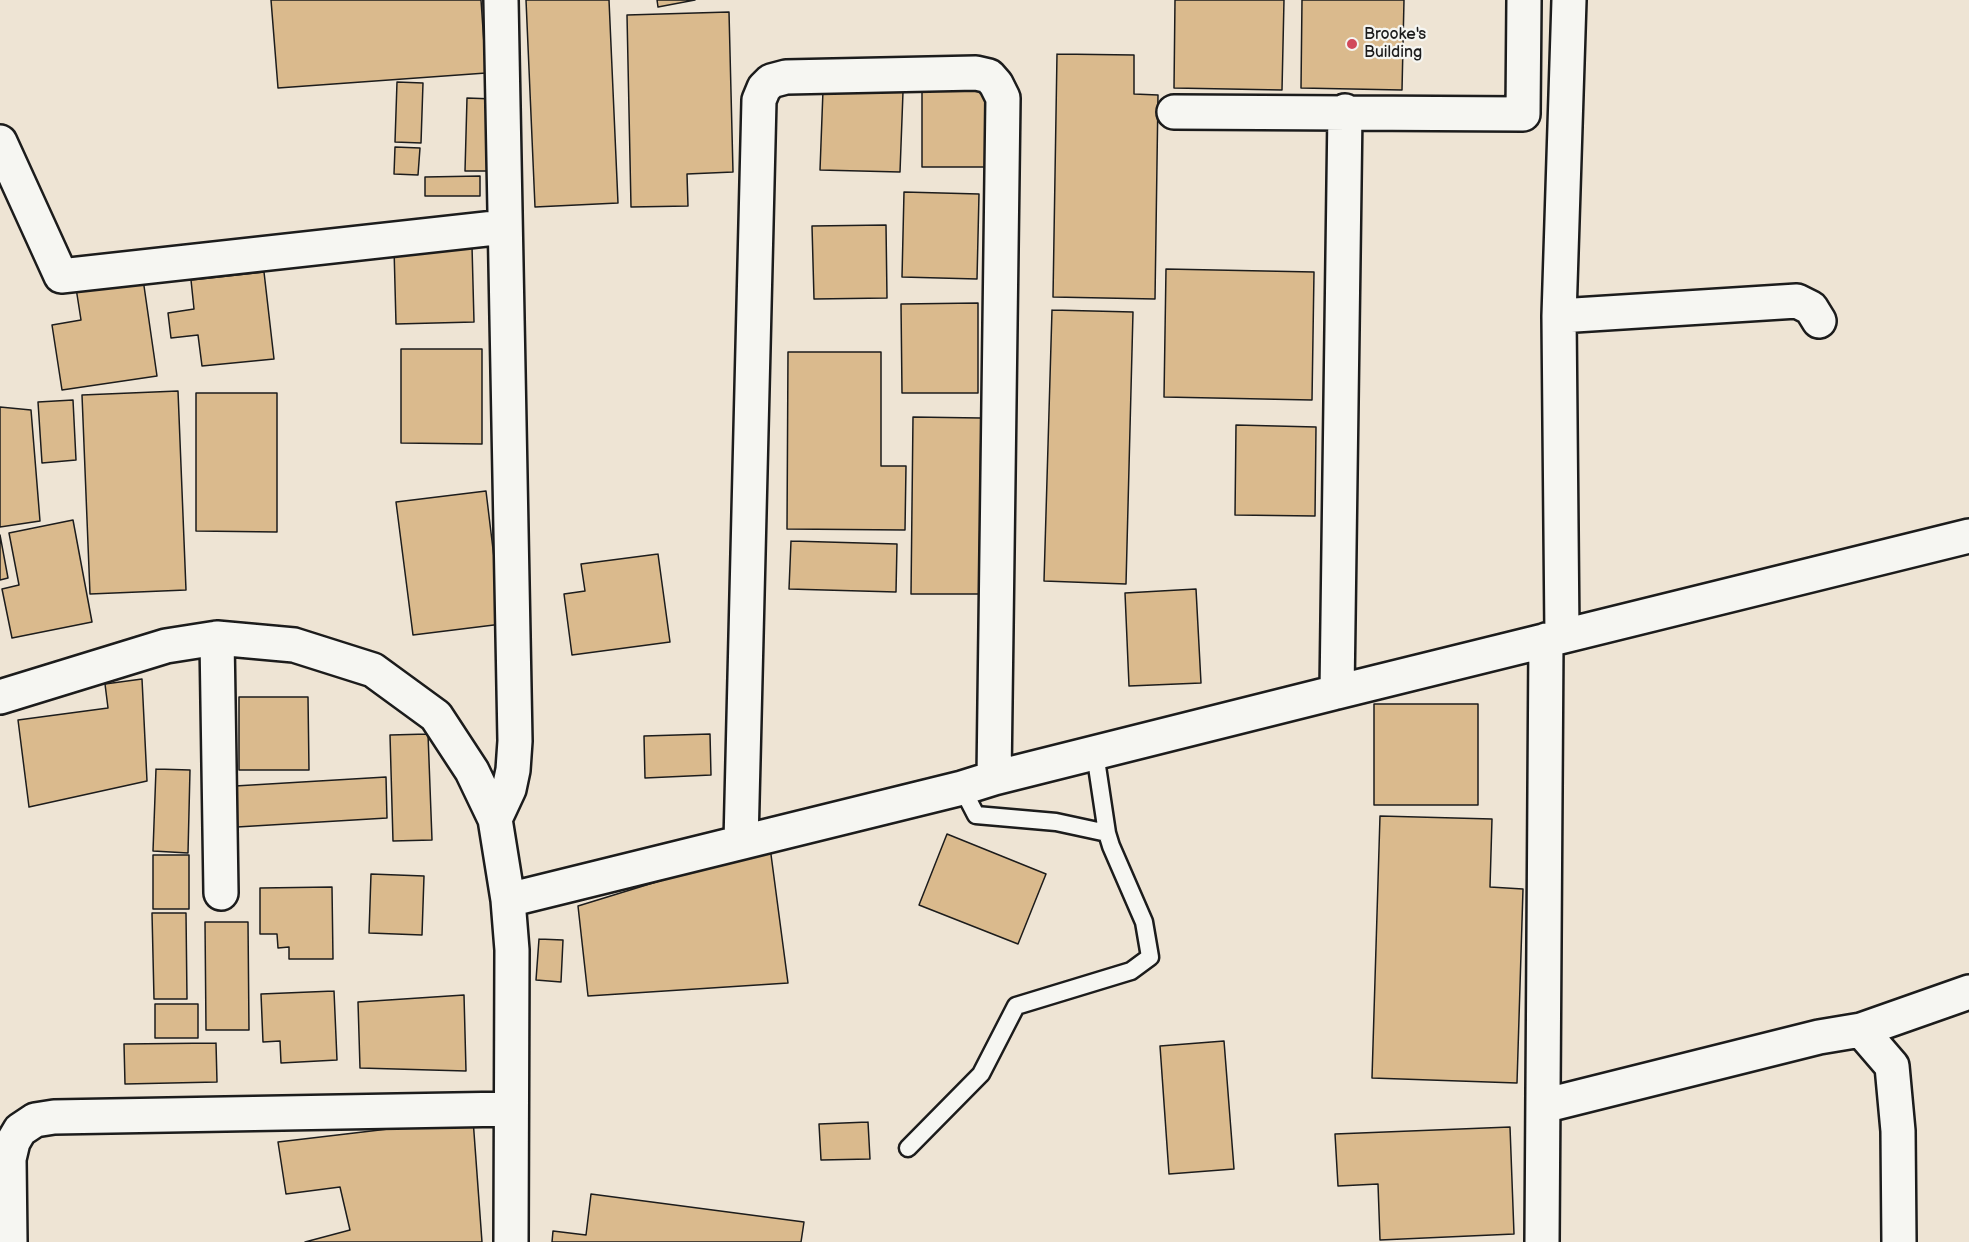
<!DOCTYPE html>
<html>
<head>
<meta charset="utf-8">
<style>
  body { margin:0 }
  canvas { display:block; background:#eee4d4 }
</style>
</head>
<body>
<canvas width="1969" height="1242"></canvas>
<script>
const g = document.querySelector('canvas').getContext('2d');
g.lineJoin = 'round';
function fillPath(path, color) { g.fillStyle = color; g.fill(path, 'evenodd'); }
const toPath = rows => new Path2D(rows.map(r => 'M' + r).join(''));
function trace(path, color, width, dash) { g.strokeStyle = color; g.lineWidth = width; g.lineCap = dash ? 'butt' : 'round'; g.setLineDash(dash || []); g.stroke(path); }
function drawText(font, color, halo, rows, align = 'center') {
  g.font = font + ' "Balsamiq Sans",sans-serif'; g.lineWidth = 4.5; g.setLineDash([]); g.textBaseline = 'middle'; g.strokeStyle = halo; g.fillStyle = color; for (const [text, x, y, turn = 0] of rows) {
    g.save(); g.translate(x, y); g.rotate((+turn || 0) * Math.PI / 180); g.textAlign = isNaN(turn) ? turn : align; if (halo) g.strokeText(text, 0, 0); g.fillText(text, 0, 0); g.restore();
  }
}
const building = toPath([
  [271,0,481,0,486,73,278,88,271,0],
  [526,0,609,0,618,203,535,207,526,0],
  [657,0,695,0,658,7,657,0],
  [1175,0,1284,0,1282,90,1174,88,1175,0],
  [1302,0,1404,0,1402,90,1301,88,1302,0],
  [729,12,733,172,687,174,688,206,631,207,627,15,729,12],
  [1057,54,1134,55,1134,94,1158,95,1155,299,1053,297,1057,54],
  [397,82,423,83,421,143,395,142,397,82],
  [823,90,903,92,900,172,820,170,823,90],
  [922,90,986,90,986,167,922,167,922,90],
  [467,98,494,99,492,171,465,171,467,98],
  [395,147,420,148,418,175,394,174,395,147],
  [480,176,480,196,425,196,425,177,480,176],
  [904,192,979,194,977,279,902,277,904,192],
  [886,225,887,298,814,299,812,226,886,225],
  [472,246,474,322,396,324,394,248,472,246],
  [1166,269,1314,272,1312,400,1164,397,1166,269],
  [264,272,274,359,202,366,198,335,171,338,168,313,194,309,191,280,264,272],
  [143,279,157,376,62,390,52,325,81,320,76,288,143,279],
  [978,303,978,393,902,393,901,304,978,303],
  [1052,310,1133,312,1126,584,1044,581,1052,310],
  [401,349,482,349,482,444,401,443,401,349],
  [788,352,881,352,881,466,906,466,905,530,787,529,788,352],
  [178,391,186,590,90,594,82,395,178,391],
  [196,393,277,393,277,532,196,531,196,393],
  [73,400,76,460,42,463,38,402,73,400],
  [0,407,31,410,40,521,0,527,0,407],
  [913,417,981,418,979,594,911,594,913,417],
  [1236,425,1316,427,1315,516,1235,515,1236,425],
  [486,491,502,624,413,635,396,502,486,491],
  [73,520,92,622,12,638,2,589,19,585,9,533,73,520],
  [0,535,8,578,0,580,0,535],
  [791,541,897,544,896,592,789,589,791,541],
  [658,554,670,642,572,655,564,594,585,591,581,564,658,554],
  [1196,589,1201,683,1129,686,1125,593,1196,589],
  [142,679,147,781,29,807,18,720,108,708,105,684,142,679],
  [239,697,308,697,309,770,239,770,239,697],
  [1374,704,1478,704,1478,805,1374,805,1374,704],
  [428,734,432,840,393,841,390,735,428,734],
  [710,734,711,775,645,778,644,736,710,734],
  [156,769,190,770,188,853,153,851,156,769],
  [386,777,387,818,237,827,235,786,386,777],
  [1380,816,1492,819,1490,887,1523,889,1517,1083,1372,1078,1380,816],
  [947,834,1046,874,1018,944,919,905,947,834],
  [770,847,788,983,588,996,578,906,770,847],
  [153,855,189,855,189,909,153,909,153,855],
  [371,874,424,876,422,935,369,933,371,874],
  [332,887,333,959,289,959,289,947,278,948,277,934,260,934,260,888,332,887],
  [152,913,186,913,187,999,154,999,152,913],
  [205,922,248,922,249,1030,206,1030,205,922],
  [539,939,563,940,561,982,536,980,539,939],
  [334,991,337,1060,281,1063,280,1041,263,1042,261,994,334,991],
  [464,995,466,1071,360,1068,358,1002,464,995],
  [155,1004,198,1004,198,1038,155,1038,155,1004],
  [1224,1041,1234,1169,1169,1174,1160,1046,1224,1041],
  [216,1043,217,1082,125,1084,124,1044,216,1043],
  [473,1119,482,1242,305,1242,350,1230,340,1187,286,1194,278,1142,473,1119],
  [868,1122,870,1159,821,1160,819,1124,868,1122],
  [1510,1127,1514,1234,1380,1240,1378,1184,1338,1186,1335,1134,1510,1127],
  [591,1194,804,1222,801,1242,552,1242,553,1231,586,1235,591,1194]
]);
fillPath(building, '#daba8d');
trace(building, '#1c1c1c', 1.5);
const service = toPath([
  [1095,753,1107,833],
  [908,1148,981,1074,1016,1006,1131,971,1150,957,1144,922,1111,846,1107,833,1056,822,976,815,962,788]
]);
const minor = toPath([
  [1174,112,1523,114,1524,0],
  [0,142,61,276,504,227],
  [1559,316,1797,301,1811,308,1819,321],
  [1562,636,1559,316,1569,0],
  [217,638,221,893],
  [1337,692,1345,111],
  [0,697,166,646,217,638,294,645,373,670,436,716,472,771,495,819,508,900,512,950,511,1242],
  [495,819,509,789,513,770,515,741,501,0],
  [741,842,759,100,764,88,771,81,786,77,976,73,989,76,996,84,1003,98,994,778],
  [508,900,962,788,994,778,1337,692,1969,536],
  [1861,1030,1969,992],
  [1543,1106,1819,1037,1861,1030,1892,1066,1898,1131,1899,1242],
  [10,1242,9,1159,13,1142,20,1130,35,1120,54,1117,511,1109],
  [1542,1242,1546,640]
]);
trace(service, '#1c1c1c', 21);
trace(minor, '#1c1c1c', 38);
trace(service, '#f6f6f2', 16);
trace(minor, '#f6f6f2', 33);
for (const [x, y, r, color] of [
  [1352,44,6,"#d1495b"]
]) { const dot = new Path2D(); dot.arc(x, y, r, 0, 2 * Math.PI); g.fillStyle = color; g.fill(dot); trace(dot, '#f6f6f2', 2); }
drawText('16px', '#1c1c1c', '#f6f6f2', [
  ["Brooke's",1364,35],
  ["Building",1364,53]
], 'left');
</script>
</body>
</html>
